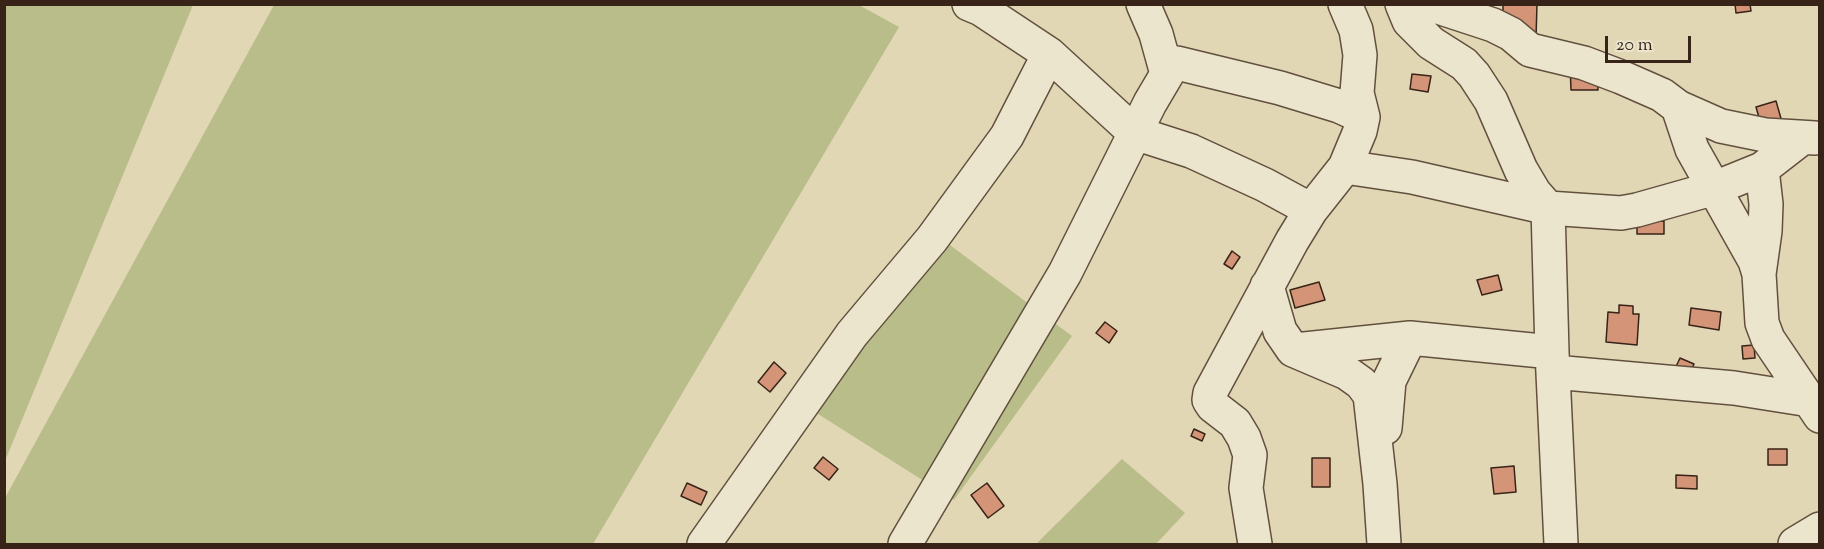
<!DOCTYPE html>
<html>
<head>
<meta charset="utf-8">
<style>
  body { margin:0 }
  #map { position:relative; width:1824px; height:549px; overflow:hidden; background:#e2d7b4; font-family:"Sorts Mill Goudy",serif }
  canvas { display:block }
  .frame { position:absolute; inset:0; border:6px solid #372317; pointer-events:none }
  .scale { position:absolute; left:1605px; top:36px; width:86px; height:27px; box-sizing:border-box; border:3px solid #372317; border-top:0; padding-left:8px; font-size:18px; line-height:21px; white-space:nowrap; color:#372317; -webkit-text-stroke:4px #ece5ce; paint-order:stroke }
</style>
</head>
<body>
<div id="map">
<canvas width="1824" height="549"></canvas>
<div class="frame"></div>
<div class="scale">20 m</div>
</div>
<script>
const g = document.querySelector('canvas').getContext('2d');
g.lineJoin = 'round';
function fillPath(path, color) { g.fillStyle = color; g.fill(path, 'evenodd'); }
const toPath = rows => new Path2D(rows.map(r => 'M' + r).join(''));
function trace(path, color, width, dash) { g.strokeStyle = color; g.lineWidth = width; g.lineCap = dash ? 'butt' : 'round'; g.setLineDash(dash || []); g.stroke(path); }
fillPath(toPath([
  [5,4,193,5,5,461,4,5],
  [857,4,899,27,593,544,5,544,5,498,274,5],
  [923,225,1072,336,954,500,788,395],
  [1122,459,1185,513,1156,544,1036,544]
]), '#b8bd8a');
const building = toPath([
  [1503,4,1537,4,1536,38,1503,37,1503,4],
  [1735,4,1750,4,1751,11,1736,13,1735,4],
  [1570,65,1597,65,1598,90,1571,90,1570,65],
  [1412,74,1431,76,1428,92,1410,89,1412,74],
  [1776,101,1782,122,1762,128,1756,107,1776,101],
  [1664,221,1664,234,1637,234,1637,222,1664,221],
  [1232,251,1240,257,1232,269,1224,264,1232,251],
  [1498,275,1502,290,1482,295,1477,280,1498,275],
  [1319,282,1325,300,1295,308,1290,290,1319,282],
  [1619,305,1633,306,1633,314,1639,314,1637,345,1606,342,1608,312,1619,313,1619,305],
  [1691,308,1721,312,1719,330,1689,325,1691,308],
  [1105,322,1117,331,1109,343,1096,333,1105,322],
  [1754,345,1755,358,1743,359,1742,346,1754,345],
  [1680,358,1694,364,1688,378,1674,371,1680,358],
  [774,362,786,373,770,392,758,382,774,362],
  [1194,429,1205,434,1202,441,1191,436,1194,429],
  [1768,449,1787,449,1787,465,1768,465,1768,449],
  [823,457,838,469,829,480,814,468,823,457],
  [1312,458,1330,458,1330,487,1312,487,1312,458],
  [1514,466,1516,492,1494,494,1491,468,1514,466],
  [1676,475,1697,476,1697,489,1676,488,1676,475],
  [687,483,707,492,701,505,681,496,687,483],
  [987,483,1004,506,988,518,971,495,987,483]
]);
fillPath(building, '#d49477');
trace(building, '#372317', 1.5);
const street = toPath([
  [969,4,981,9,1049,54,1135,133,1191,151,1265,185,1311,210],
  [1143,4,1156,34,1167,74],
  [1402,4,1409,21,1431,43,1464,64,1474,75,1491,101,1521,170,1534,192,1548,208,1552,352,1561,544],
  [1429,4,1493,25,1511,34,1530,50,1584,63,1621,77,1662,95,1678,107,1721,126,1765,135,1815,138],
  [1678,107,1692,149,1755,261,1759,274,1762,323,1768,339,1820,416],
  [1345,167,1412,177,1548,208,1621,213,1637,210,1715,188,1762,169,1802,138],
  [1759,274,1765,231,1766,204,1762,169],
  [1267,286,1280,331,1293,350,1347,373,1361,383,1370,395,1380,484,1384,544],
  [1295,350,1410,338,1552,352],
  [1554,372,1734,388,1810,400],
  [1385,428,1389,381,1410,338],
  [704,544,852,334,932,239,1007,136,1049,54],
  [905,544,1065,273,1150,103,1173,64,1177,63,1280,88,1339,106,1363,117],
  [1255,544,1246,488,1250,455,1244,438,1235,423,1213,406,1209,400,1210,393,1292,241,1311,210,1345,167,1360,131,1363,117,1357,93,1360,55,1356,30,1345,4],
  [1795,544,1820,529]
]);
trace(street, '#62503e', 36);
trace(street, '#ece5ce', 33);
</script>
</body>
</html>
